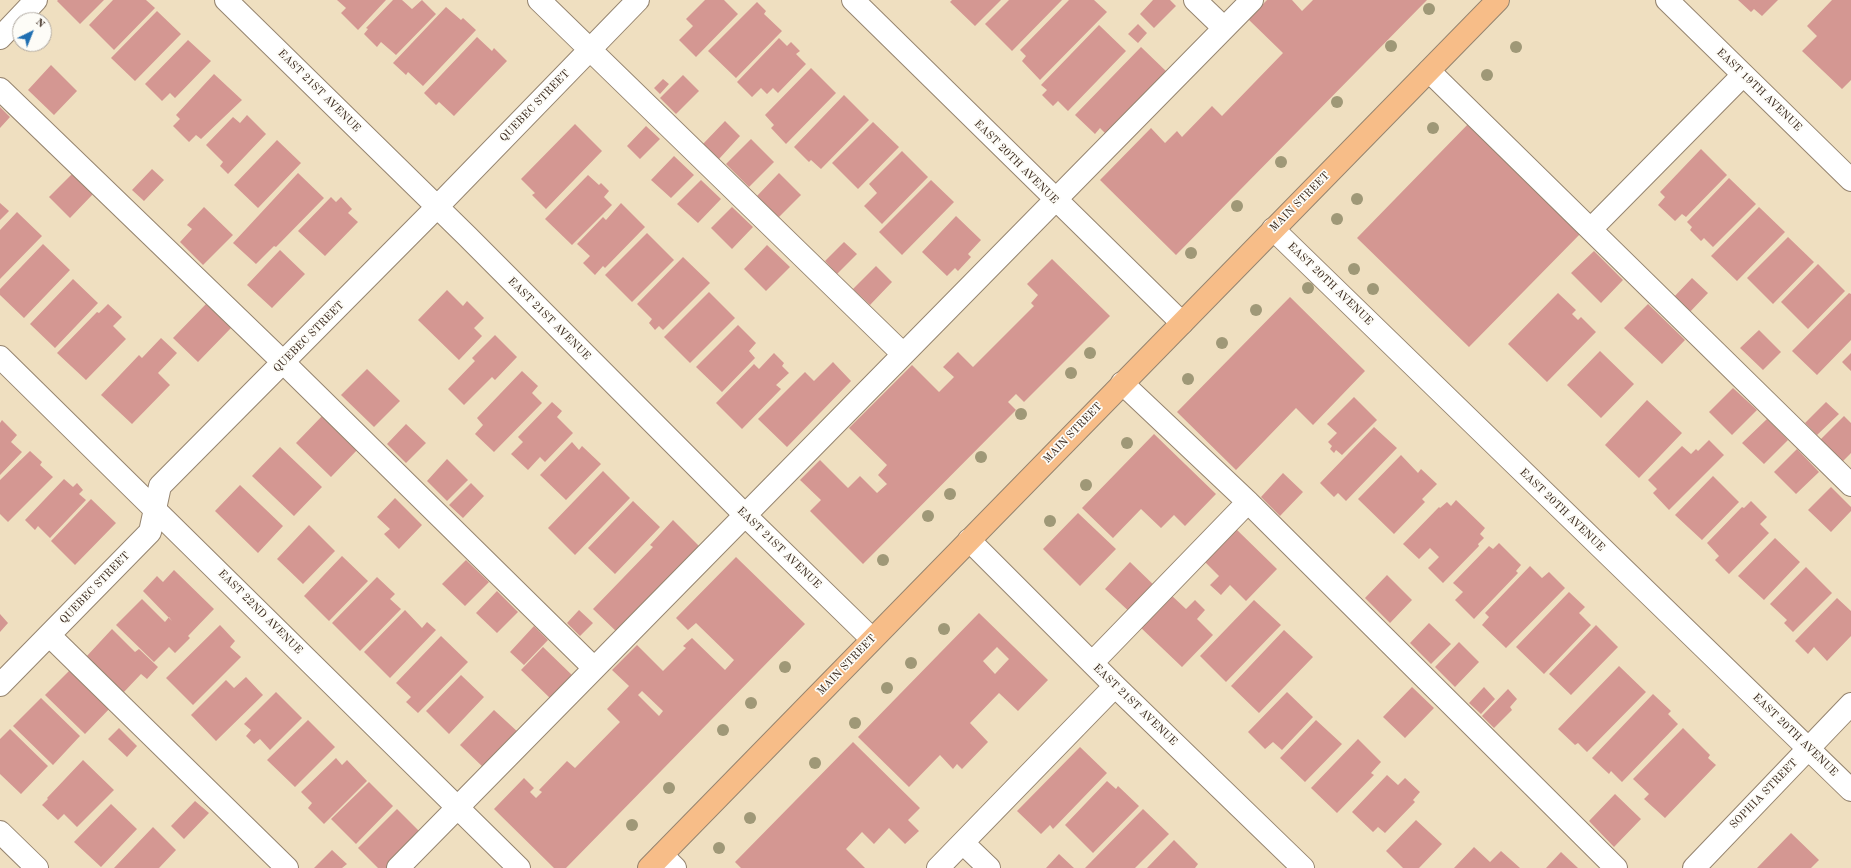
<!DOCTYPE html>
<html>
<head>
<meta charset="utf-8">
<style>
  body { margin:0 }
  #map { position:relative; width:1851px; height:868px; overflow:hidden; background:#efdfc0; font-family:"Old Standard TT",serif }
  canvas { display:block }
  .north { position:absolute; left:12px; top:12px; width:40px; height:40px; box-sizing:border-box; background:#fdfcf7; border:1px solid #afa8a0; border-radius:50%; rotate:43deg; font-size:11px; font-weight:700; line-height:16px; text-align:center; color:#3b2a1e }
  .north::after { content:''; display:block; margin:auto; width:14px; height:18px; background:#1f6fb2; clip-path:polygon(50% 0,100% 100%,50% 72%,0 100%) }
</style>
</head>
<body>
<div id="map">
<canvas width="1851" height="868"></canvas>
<div class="north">N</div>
</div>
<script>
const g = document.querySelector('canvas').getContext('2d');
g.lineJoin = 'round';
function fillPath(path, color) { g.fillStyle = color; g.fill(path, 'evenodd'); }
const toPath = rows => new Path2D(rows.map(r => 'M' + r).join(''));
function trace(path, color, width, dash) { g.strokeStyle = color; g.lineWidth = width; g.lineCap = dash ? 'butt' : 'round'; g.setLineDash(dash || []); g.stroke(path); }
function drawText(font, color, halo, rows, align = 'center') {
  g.font = font + ' "Old Standard TT",serif'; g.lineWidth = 3.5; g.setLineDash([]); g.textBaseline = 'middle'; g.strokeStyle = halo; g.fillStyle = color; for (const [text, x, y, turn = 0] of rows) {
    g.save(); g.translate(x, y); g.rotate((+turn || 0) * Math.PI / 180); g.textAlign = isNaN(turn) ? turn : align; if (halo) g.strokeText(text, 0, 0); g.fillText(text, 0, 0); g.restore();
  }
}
fillPath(toPath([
  [58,0,104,0,80,24,57,1],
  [113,0,146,0,155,8,114,50,89,25],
  [337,0,386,0,358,30,341,13,346,8],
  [393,0,402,0,412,9,422,0,436,14,396,55,381,42,377,47,364,34,368,29,366,28],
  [705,0,724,0,738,14,696,57,679,40,693,26,686,19],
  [952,0,1001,0,975,26,950,2],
  [1009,0,1062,0,1012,51,985,24],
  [1069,0,1094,0,1107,12,1040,80,1022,61,1026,56,1020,50],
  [1153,0,1170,0,1176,6,1154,28,1140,14],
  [1267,0,1292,0,1302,11,1313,0,1427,0,1176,255,1100,180,1151,128,1165,143,1177,131,1182,137,1212,106,1222,116,1283,53,1248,19],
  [1738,0,1778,0,1762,16,1754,9,1751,12],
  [1832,0,1851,0,1851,80,1842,89,1802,51,1817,36,1807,26],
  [757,2,766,11,764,14,782,31,736,78,708,51],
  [446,7,461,20,463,18,476,30,423,86,408,72,406,75,393,63],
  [157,11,181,34,135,81,111,58],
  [1138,24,1147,33,1138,43,1128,34],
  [1099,25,1126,51,1068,111,1058,101,1053,106,1042,95,1047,90,1041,85],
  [477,37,492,51,494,48,507,61,454,116,439,102,436,105,424,93],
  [779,38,787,46,791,42,800,51,796,54,806,64,778,93,773,88,767,94,761,88,752,97,737,82],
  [188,40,211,61,175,98,170,93,162,101,145,84],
  [1141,47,1168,73,1107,135,1100,128,1095,134,1075,115],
  [51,65,77,91,54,115,28,90],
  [811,68,836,93,786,144,771,128,774,125,765,115],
  [214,74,242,100,201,139,196,135,189,142,173,126,180,119,176,115],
  [683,75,699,91,676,114,660,98],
  [663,79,669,84,660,94,654,88],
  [844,95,869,120,821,169,811,160,809,162,794,147],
  [0,107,10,117,0,128],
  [247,115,266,134,228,174,220,166,223,162,206,145,233,117,240,123],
  [1472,120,1584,230,1469,347,1357,238],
  [725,121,740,136,719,159,703,144],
  [873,122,899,147,858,189,832,163],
  [575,124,602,151,546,209,532,195,535,193,521,179],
  [646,126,660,139,640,159,627,146],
  [751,139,774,162,749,187,726,164],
  [277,140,301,163,258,208,234,185],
  [1701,149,1727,175,1686,217,1682,214,1675,221,1658,205,1665,197,1660,192],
  [902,151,928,177,882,224,864,206,877,193,869,184],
  [674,156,694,175,671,198,651,180],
  [152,169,164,180,144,201,132,190],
  [298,173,324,198,276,247,274,246,256,264,233,243],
  [779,173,801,195,778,218,757,196],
  [72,174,93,194,70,218,49,197],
  [588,175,599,185,601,183,609,191,604,197,612,205,572,245,545,219],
  [1729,178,1756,204,1713,247,1704,238,1701,241,1690,230,1692,227,1687,222],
  [701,180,721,199,698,223,677,204],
  [931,180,954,202,902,255,879,232],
  [331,197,336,202,341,197,352,209,348,213,358,222,325,256,298,231],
  [0,203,9,211,0,220],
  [621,203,645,227,605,268,603,266,595,275,583,263,590,256,577,244,603,217,606,220],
  [204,207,233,235,203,265,180,242,192,229,187,225],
  [732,207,753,227,732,249,711,228],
  [1759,207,1785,232,1737,281,1711,256],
  [17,212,42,236,0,279,0,230],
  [956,216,981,240,968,254,971,257,958,271,955,268,947,276,922,252],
  [647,233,674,260,632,302,605,275],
  [1788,237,1814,262,1773,304,1747,278],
  [844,242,857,254,837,274,825,261],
  [43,244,70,270,24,318,0,295,0,289],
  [767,245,790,267,766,291,744,269],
  [280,250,305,274,272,308,247,285],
  [1594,251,1623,280,1601,303,1571,273],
  [683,257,710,283,663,330,659,326,655,330,649,323,652,319,637,304],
  [1052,259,1110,316,1024,402,1016,394,1008,402,1016,410,863,564,810,511,821,500,800,480,820,460,848,488,860,476,877,493,887,484,878,475,887,465,849,428,912,365,939,392,954,377,943,367,958,352,973,367,1034,306,1031,303,1038,295,1027,284],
  [1818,264,1845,291,1808,329,1781,302],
  [876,266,892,282,870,305,853,289],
  [1692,278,1708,293,1688,314,1672,299],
  [73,279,98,303,55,348,30,324],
  [447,290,463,306,467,301,484,318,474,328,482,336,459,360,418,320],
  [709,292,735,318,690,363,664,337],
  [1558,293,1576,310,1572,314,1578,320,1581,317,1596,332,1547,382,1508,344],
  [1849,293,1851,294,1851,340,1817,375,1792,351],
  [1290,297,1365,371,1313,425,1296,408,1236,470,1177,412],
  [108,304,122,317,113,326,126,339,86,380,57,353,97,312,99,313],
  [206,304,231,328,198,362,173,338],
  [1648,304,1685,340,1662,364,1624,328],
  [738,325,756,343,749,351,755,358,722,392,696,367],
  [1759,330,1781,352,1763,370,1740,348],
  [495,335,517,357,495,380,492,377,464,405,448,389,475,361,472,358],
  [161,338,177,353,158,373,170,385,132,424,101,395,139,355,142,358],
  [1600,351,1634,384,1601,418,1567,385],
  [774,353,784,363,782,366,789,373,776,385,781,389,742,429,716,403,754,364,759,369],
  [1851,353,1851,371,1842,362],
  [833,362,851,381,787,447,758,419,805,372,814,381],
  [367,369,400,401,374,427,341,395],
  [522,371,538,386,532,393,542,403,494,452,475,434,483,425,477,418],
  [1733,388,1757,410,1732,435,1709,412],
  [1354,397,1377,420,1342,455,1336,450,1334,453,1330,449,1332,446,1328,442,1337,433,1327,424],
  [1647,400,1682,433,1639,478,1605,445],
  [552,402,562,411,557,417,573,433,545,462,540,457,528,470,511,454,523,442,518,437],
  [1826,402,1839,414,1817,435,1805,423],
  [324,414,359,448,331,477,296,443],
  [1844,416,1851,423,1851,453,1842,462,1819,441],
  [1767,419,1788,440,1764,464,1742,443],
  [2,420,17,435,11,442,22,452,0,475,0,423],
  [406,424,426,443,406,463,387,444],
  [1374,427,1397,448,1346,501,1338,493,1334,497,1320,483],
  [1154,434,1216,494,1185,526,1174,515,1161,528,1141,509,1113,538,1082,508],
  [1709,440,1724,455,1669,510,1653,493,1657,489,1648,480,1682,446,1691,454,1696,449,1698,451],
  [572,442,579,450,582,446,601,464,566,500,540,475],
  [280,447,322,487,294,516,252,476],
  [1797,449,1819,472,1796,494,1774,472],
  [30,451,42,462,40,465,53,477,8,522,0,514,0,480],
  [1401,455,1418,473,1421,469,1437,484,1422,499,1425,502,1394,534,1358,499],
  [447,459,468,480,447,501,427,481],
  [603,471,630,498,575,555,548,528],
  [1283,473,1303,492,1280,516,1261,497],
  [1713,476,1739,502,1702,540,1675,515],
  [64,479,73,487,77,483,83,490,79,494,86,500,50,538,38,526,35,530,25,520],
  [471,483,484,496,463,518,449,505],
  [240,485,283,526,258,553,215,511],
  [1831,487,1851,507,1851,511,1831,532,1808,510],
  [395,498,422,525,399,549,384,534,390,529,377,517],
  [91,499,116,523,75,565,51,541],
  [1456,500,1485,528,1480,534,1484,538,1478,544,1479,546,1443,583,1428,568,1439,557,1430,548,1419,559,1403,544,1439,507,1440,508,1447,502,1451,506],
  [633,501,660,527,615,574,588,548],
  [1751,501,1767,517,1760,524,1769,533,1729,574,1715,560,1719,556,1707,543,1742,507,1744,508],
  [1078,513,1116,549,1080,586,1043,549],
  [673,520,703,550,620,635,593,609,653,547,650,545],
  [309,525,335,551,303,584,277,559],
  [1235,528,1277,569,1246,601,1230,585,1221,595,1210,585,1219,576,1203,560],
  [1775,538,1800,562,1764,600,1738,576],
  [1499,543,1521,565,1516,571,1518,573,1474,619,1455,600,1463,592,1453,583,1489,546,1493,549],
  [342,556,368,581,329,621,304,596],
  [736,557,805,624,566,868,554,868,494,809,524,778,534,788,530,792,536,798,542,792,539,790,567,761,575,768,620,722,607,709,629,686,612,670,637,645,663,671,686,648,683,646,692,638,725,670,734,660,696,623,688,630,676,618],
  [642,691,663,711,659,716,638,695],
  [466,560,489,582,465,606,442,584],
  [1130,562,1159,590,1134,616,1105,589],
  [1530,566,1542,578,1549,572,1565,588,1506,648,1482,625,1489,617,1485,613],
  [1806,567,1832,593,1793,632,1784,623,1787,620,1770,604],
  [174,570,214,609,188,636,190,638,175,653,169,647,154,662,116,625,142,599,165,622,169,617,172,621,143,591,157,576,163,582],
  [1387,575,1412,600,1390,623,1365,598],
  [377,577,395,594,390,599,401,609,360,651,332,623],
  [497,591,518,612,497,633,476,613],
  [1569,592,1585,607,1579,613,1591,625,1544,674,1516,647],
  [1170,594,1186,609,1195,600,1205,610,1197,619,1213,635,1182,667,1139,626],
  [1837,598,1851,611,1851,636,1827,661,1814,647,1808,654,1795,641],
  [1254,600,1281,625,1226,682,1200,656],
  [405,610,422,628,427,622,436,630,390,678,364,652],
  [579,610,593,623,580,636,567,623],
  [979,613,1048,680,1018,711,999,693,970,723,988,742,962,769,957,764,953,769,940,755,909,787,858,737],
  [997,647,1009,659,995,674,983,661],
  [0,614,8,623,0,632],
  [1429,623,1451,644,1431,664,1410,643],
  [220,625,235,641,230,647,241,657,193,705,166,678],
  [1596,625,1618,647,1571,695,1549,674],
  [534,626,548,640,524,665,510,652],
  [112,629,135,652,139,649,158,667,147,679,141,674,123,693,86,657],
  [1284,630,1313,657,1259,713,1231,686],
  [441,636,468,662,418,713,406,702,411,697,396,683],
  [1459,642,1479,662,1455,687,1435,667],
  [543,647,573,676,551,699,521,670],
  [1619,666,1646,692,1587,752,1578,743,1575,745,1558,729],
  [73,667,113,705,85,734,45,695],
  [461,675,484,697,449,734,426,711],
  [246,677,263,695,216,741,191,715,226,680,234,688],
  [1412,687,1434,708,1405,738,1383,717],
  [1484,687,1495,699,1481,714,1469,703],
  [1508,689,1517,699,1510,707,1512,710,1494,728,1482,716],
  [276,692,302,718,270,750,260,739,254,744,246,736,251,730,244,724],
  [1287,692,1313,717,1282,750,1273,742,1265,749,1248,732],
  [1653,694,1671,711,1668,714,1678,724,1622,782,1611,771,1609,774,1592,758],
  [41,698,80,736,53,765,13,726],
  [494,710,519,733,485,769,460,745],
  [308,720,335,747,295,787,267,760],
  [1316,720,1342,744,1305,782,1280,758],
  [119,728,137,746,127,757,108,739],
  [1683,728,1710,755,1708,758,1716,765,1665,818,1644,799,1649,794,1633,779],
  [10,729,48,766,21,794,0,774,0,739],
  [1358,739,1381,762,1371,773,1374,775,1337,813,1311,788],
  [853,742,920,808,908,820,919,831,905,844,889,828,874,844,862,832,846,849,865,868,741,868,735,862],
  [1080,747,1107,773,1053,829,1050,825,1041,834,1017,811],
  [336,758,342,765,347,760,367,781,324,824,308,808,312,803,301,792],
  [83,760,114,790,77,827,64,814,58,820,42,805,48,799,47,798],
  [1387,775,1398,785,1405,778,1420,792,1413,800,1415,802,1385,833,1378,827,1373,832,1352,812],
  [1107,781,1116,789,1118,786,1139,806,1093,853,1065,825],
  [369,782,393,806,356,844,331,819],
  [1615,794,1641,819,1614,847,1589,821],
  [195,801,209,813,184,839,171,826],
  [111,804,137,829,101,867,74,842],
  [397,809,421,833,386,868,378,868,358,848],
  [1143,809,1169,834,1135,868,1085,868],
  [1416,820,1442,844,1419,868,1403,868,1386,851],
  [153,827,176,850,159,868,114,868],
  [1791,833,1819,860,1811,868,1757,868],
  [1174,840,1198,864,1195,868,1147,868],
  [1474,847,1490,862,1501,851,1520,868,1454,868],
  [332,850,347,864,342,868,314,868],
  [1561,852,1578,868,1546,868],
  [1059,854,1074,868,1046,868]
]), '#d49792');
const minor = toPath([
  [226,0,467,236,753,523,872,639],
  [539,0,903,354],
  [853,0,1182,323],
  [1195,0,1224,28],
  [1667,0,1851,180],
  [0,38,36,0],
  [1429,71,1851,485],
  [0,89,284,363,594,668],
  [1273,229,1851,790],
  [1591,229,1743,75],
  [0,357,519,868],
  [1122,383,1248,502,1616,868],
  [969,540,1115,686,1303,868],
  [49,635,287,868],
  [1092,663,1248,502],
  [0,685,150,532,160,486,437,207,638,0],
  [0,832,37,868],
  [963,843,989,868],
  [662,855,675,868],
  [398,868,1252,0],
  [938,868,1115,686],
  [1694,868,1851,704]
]);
const major = toPath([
  [649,868,1498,0]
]);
trace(minor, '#95846f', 24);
trace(major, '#95846f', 24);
trace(minor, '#fff', 22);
trace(major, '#f7bd88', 22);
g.fillStyle = '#9f9877';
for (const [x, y] of [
  [1429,9],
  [1391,46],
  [1516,47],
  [1487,75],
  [1337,102],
  [1433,128],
  [1281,162],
  [1357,199],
  [1237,206],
  [1337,219],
  [1191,253],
  [1354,269],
  [1308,288],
  [1373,289],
  [1256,310],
  [1222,343],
  [1090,353],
  [1071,373],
  [1188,379],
  [1021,414],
  [1127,443],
  [981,457],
  [1086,485],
  [950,494],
  [928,516],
  [1050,521],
  [883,560],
  [944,629],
  [911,663],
  [785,667],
  [887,688],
  [751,703],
  [855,723],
  [723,730],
  [815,763],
  [669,788],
  [750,818],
  [632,825],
  [719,848]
]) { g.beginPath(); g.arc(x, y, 6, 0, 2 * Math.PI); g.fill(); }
drawText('11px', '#3b2a1e', '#fdfcf7', [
  ["EAST 19TH AVENUE",1759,90,44],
  ["EAST 21ST AVENUE",319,91,45],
  ["QUEBEC STREET",535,106,-46],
  ["EAST 20TH AVENUE",1016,162,45],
  ["MAIN STREET",1300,202,-45],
  ["EAST 20TH AVENUE",1330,284,44],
  ["EAST 21ST AVENUE",549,319,45],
  ["QUEBEC STREET",309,337,-45],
  ["MAIN STREET",1073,433,-46],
  ["EAST 20TH AVENUE",1562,510,44],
  ["EAST 21ST AVENUE",779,548,44],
  ["QUEBEC STREET",95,588,-46],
  ["EAST 22ND AVENUE",260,612,45],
  ["MAIN STREET",847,665,-46],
  ["EAST 21ST AVENUE",1135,705,44],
  ["EAST 20TH AVENUE",1795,735,44],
  ["SOPHIA STREET",1764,794,-46]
]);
</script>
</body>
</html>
